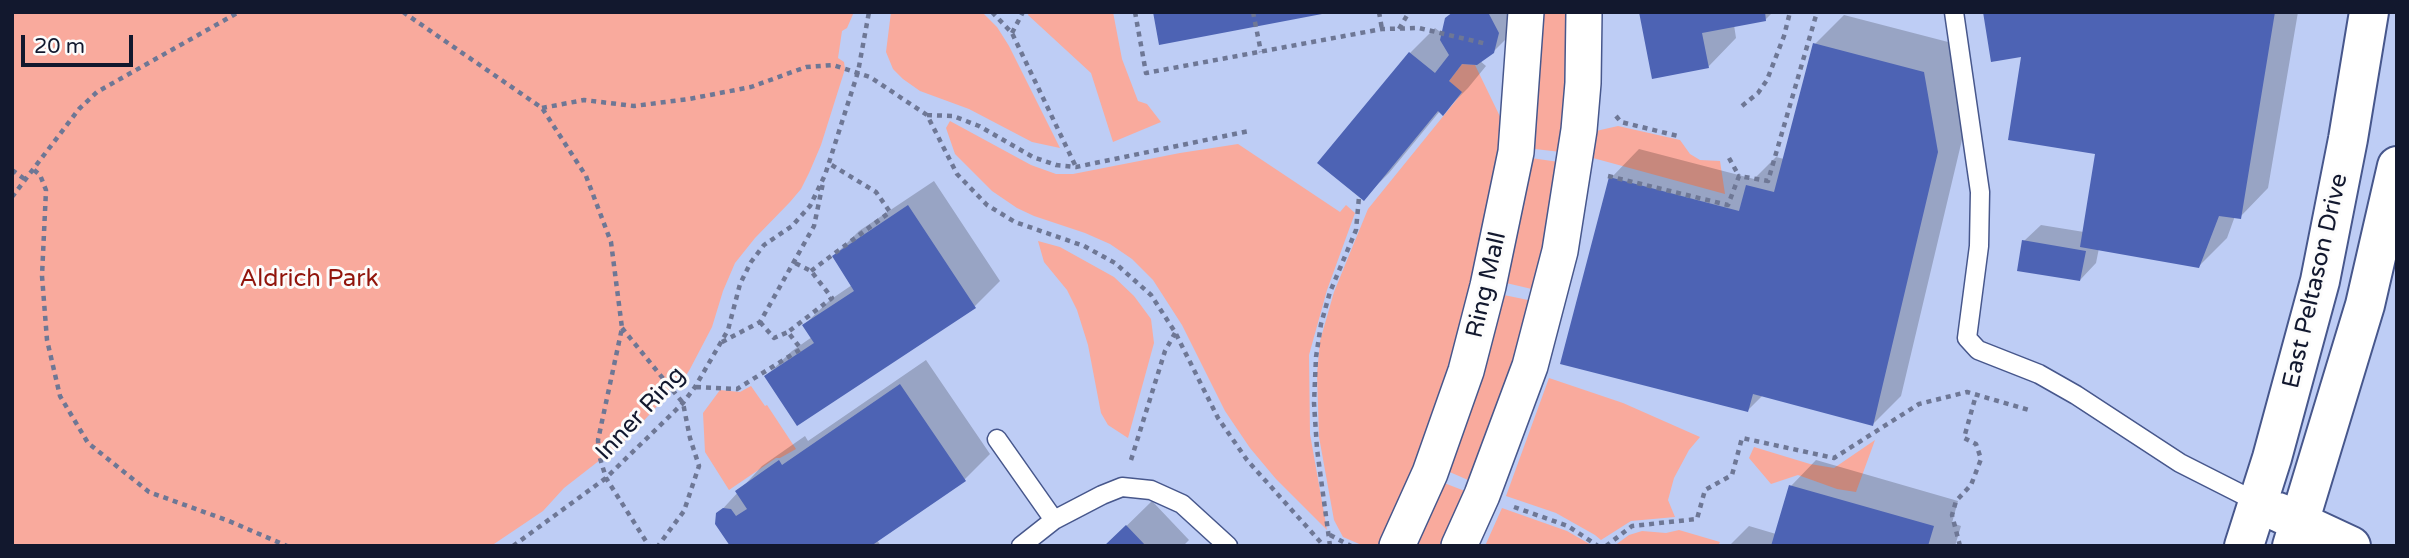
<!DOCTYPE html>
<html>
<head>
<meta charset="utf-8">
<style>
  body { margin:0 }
  #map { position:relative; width:2409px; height:558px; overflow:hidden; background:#cddaff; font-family:"Varela Round",sans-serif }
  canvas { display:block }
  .frame { position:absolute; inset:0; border:14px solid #12182e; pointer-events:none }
  .scale { position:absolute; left:21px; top:35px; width:112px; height:32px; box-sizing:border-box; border:4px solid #12182e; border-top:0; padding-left:9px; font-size:21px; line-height:24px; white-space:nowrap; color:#12182e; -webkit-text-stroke:5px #fcfcfc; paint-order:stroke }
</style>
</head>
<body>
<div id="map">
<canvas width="2409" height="558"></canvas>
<div class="frame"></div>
<div class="scale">20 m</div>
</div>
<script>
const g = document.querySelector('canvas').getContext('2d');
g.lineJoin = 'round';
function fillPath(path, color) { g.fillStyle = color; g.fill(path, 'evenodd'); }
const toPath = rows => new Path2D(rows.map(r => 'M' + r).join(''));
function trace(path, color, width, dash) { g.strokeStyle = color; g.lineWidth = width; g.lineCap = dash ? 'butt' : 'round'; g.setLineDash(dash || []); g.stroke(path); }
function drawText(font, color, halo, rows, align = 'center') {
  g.font = font + ' "Varela Round",sans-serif'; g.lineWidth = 6; g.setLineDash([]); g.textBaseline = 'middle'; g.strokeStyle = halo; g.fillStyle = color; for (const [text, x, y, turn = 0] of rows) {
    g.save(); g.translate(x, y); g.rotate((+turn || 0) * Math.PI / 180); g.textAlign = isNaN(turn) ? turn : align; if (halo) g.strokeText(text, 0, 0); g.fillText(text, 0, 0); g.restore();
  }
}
fillPath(toPath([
  [12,12,2397,12,2397,546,12,546]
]), '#becdf5');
fillPath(toPath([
  [12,12,854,12,847,28,842,31,838,58,844,62,845,69,821,145,809,173,801,189,790,202,755,238,735,263,723,291,712,327,690,369,685,377,676,380,660,403,627,439,564,488,543,511,491,546,12,546],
  [891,12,982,12,997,27,1009,46,1060,148,1032,142,969,109,920,91,903,79,893,69,886,52],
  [1029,12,1113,12,1122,59,1138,101,1147,104,1161,122,1113,142,1091,73,1028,15],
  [1535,12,1571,12,1561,152,1526,148],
  [1462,64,1475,65,1507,131,1453,365,1384,546,1364,546,1343,537,1334,520,1319,437,1317,374,1320,341,1334,292,1368,209,1462,93,1449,81],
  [950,121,1031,165,1056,174,1073,174,1180,153,1238,144,1340,212,1346,205,1355,213,1327,290,1309,355,1310,434,1327,530,1276,479,1250,448,1225,411,1182,325,1153,280,1132,259,1110,244,1085,233,1034,216,1017,208,992,191,955,154,946,128],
  [1618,126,1680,140,1690,154,1700,160,1720,161,1725,194,1593,158,1596,131],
  [1524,157,1559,162,1536,290,1502,282],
  [1038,241,1060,247,1114,277,1134,296,1151,319,1154,343,1128,438,1108,425,1101,413,1088,345,1077,310,1067,290,1044,262],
  [1499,294,1533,301,1475,483,1445,470],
  [1549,378,1623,403,1700,437,1689,450,1674,478,1668,500,1675,517,1631,521,1601,540,1595,535,1556,513,1506,496],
  [751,386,765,406,767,405,796,449,780,458,776,458,729,490,705,452,703,413,720,390,740,392],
  [1875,440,1856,492,1837,489,1798,475,1771,484,1749,458,1754,447,1810,464,1834,468],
  [1439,481,1470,493,1447,546,1409,546],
  [1502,508,1567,531,1593,546,1485,546],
  [1679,530,1720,542,1718,546,1614,546,1629,535,1642,531,1666,533]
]), '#f9aa9d');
fillPath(toPath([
  [1453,12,1522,12,1519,26,1493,52,1480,61,1486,66,1468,88,1443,113,1440,111,1389,173,1364,198,1320,163,1410,53,1435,28,1443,34],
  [1641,12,1773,12,1765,20,1734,25,1736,38,1708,67],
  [1985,12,2298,12,2268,188,2240,217,2235,216,2227,238,2199,266,2099,248,2096,263,2080,280,2024,241,2041,225,2084,232,2097,152,2023,55],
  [1844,15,1952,43,1966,123,1901,396,1873,424,1763,395,1748,410,1611,178,1639,149,1754,179,1776,157,1784,159,1815,44],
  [934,181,1000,281,975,306,766,376,792,351,812,337,804,325,830,300,852,285,834,256,859,231],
  [926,360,990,454,964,480,877,540,881,546,732,546,718,514,762,466,805,436,808,441],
  [1816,460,1958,501,1952,523,1961,526,1955,546,1729,546,1749,526,1776,534,1791,486],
  [1152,501,1189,540,1183,546,1106,546]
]), '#0003');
fillPath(toPath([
  [1153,12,1322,12,1322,14,1159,45],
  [1453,12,1485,12,1489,14,1499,33,1494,53,1477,65,1462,64,1449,81,1462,92,1443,116,1438,111,1364,201,1317,163,1409,52,1435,73,1449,55,1440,40,1445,18],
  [1639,12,1765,12,1766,21,1702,33,1709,68,1652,79],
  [1983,12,2275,12,2241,219,2219,216,2199,268,2080,247,2095,154,2008,140,2021,57,1991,62],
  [1813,43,1924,72,1938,152,1873,426,1753,394,1748,412,1560,364,1609,177,1739,211,1746,185,1774,192],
  [908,205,976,308,797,426,764,376,814,343,802,325,854,291,832,256],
  [2022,240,2086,251,2080,281,2017,271],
  [900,384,966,481,871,546,730,546,715,524,716,513,723,508,731,509,736,516,747,509,735,491,779,460,782,465],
  [1789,485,1934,526,1928,546,1771,546],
  [1126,525,1146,546,1104,546]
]), '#4d63b4');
const lane = toPath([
  [1954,12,1980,192,1979,246,1967,338,1978,350,2039,374,2076,395,2180,463,2257,502],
  [997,439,1054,520],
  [1021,546,1054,520,1102,495,1122,487,1151,490,1182,504,1228,546]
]);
const street = toPath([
  [1397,546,1430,473,1466,371,1488,286,1516,152,1526,12],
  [1459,546,1482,495,1530,366,1560,251,1579,130,1583,83,1584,12]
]);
const secondary = toPath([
  [2278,512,2351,546],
  [2244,546,2272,458,2320,281,2348,139,2369,12],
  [2292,546,2365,305,2397,166]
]);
trace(lane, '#47578c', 21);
trace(street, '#47578c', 38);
trace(secondary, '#47578c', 42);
trace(toPath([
  [403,12,542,108,586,176,611,242,622,328,598,440,599,455,606,478,649,546],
  [992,12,1012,33,1076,167],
  [1135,12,1146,73,1382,29,1419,28,1487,44],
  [1253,12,1261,52],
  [1379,12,1382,29],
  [1399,29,1409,12],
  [1012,33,1023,12],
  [1742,106,1758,93,1767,80,1784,36,1790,12],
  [542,108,584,100,634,106,689,99,751,87,806,67,833,65,870,77,927,115,957,174,987,205,1015,222,1084,246,1115,263,1151,295,1175,332,1218,418,1247,460,1324,546],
  [927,115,953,116,979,126,1033,157,1056,165,1076,167,1249,131],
  [1616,116,1621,122,1678,136],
  [1729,158,1739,176],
  [12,170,26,180],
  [34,170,40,175,46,190,42,276,47,340,60,396,88,443,149,492,229,521,287,546],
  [1608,176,1728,205,1739,176,1768,181,1817,12],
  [12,197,79,109,97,92,239,12],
  [811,271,890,212,876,192,830,164],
  [760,322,774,338,788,332],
  [622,328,683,403,690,438,699,466,684,511,658,546],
  [722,342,760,322,814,226,823,183],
  [696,387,737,389,801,349,788,332,832,298,811,271,795,263],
  [1131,460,1165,351,1175,333],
  [1514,507,1568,526,1598,546],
  [1330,535,1351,546],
  [513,546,606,478,683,403,695,387,728,330,740,284,751,262,764,245,792,226,810,206,825,175,858,72,869,12],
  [1330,546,1317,449,1314,403,1316,357,1321,324,1330,292,1356,230,1359,197],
  [1606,546,1632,526,1697,519,1705,490,1732,475,1742,438,1834,458,1919,404,1967,392,2029,410],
  [1960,546,1952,515,1956,501,1971,485,1981,459,1976,444,1964,438,1976,395]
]), '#6e7795', 4.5, [5, 5]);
trace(lane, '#fff', 18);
trace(street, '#fff', 35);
trace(secondary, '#fff', 38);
drawText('24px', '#91140b', '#fcfcfc', [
  ["Aldrich Park",309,280]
]);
drawText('24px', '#12182e', '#fcfcfc', [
  ["East Peltason Drive",2316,281,-77],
  ["Ring Mall",1487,285,-77],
  ["Inner Ring",641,414,-47]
]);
</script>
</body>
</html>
